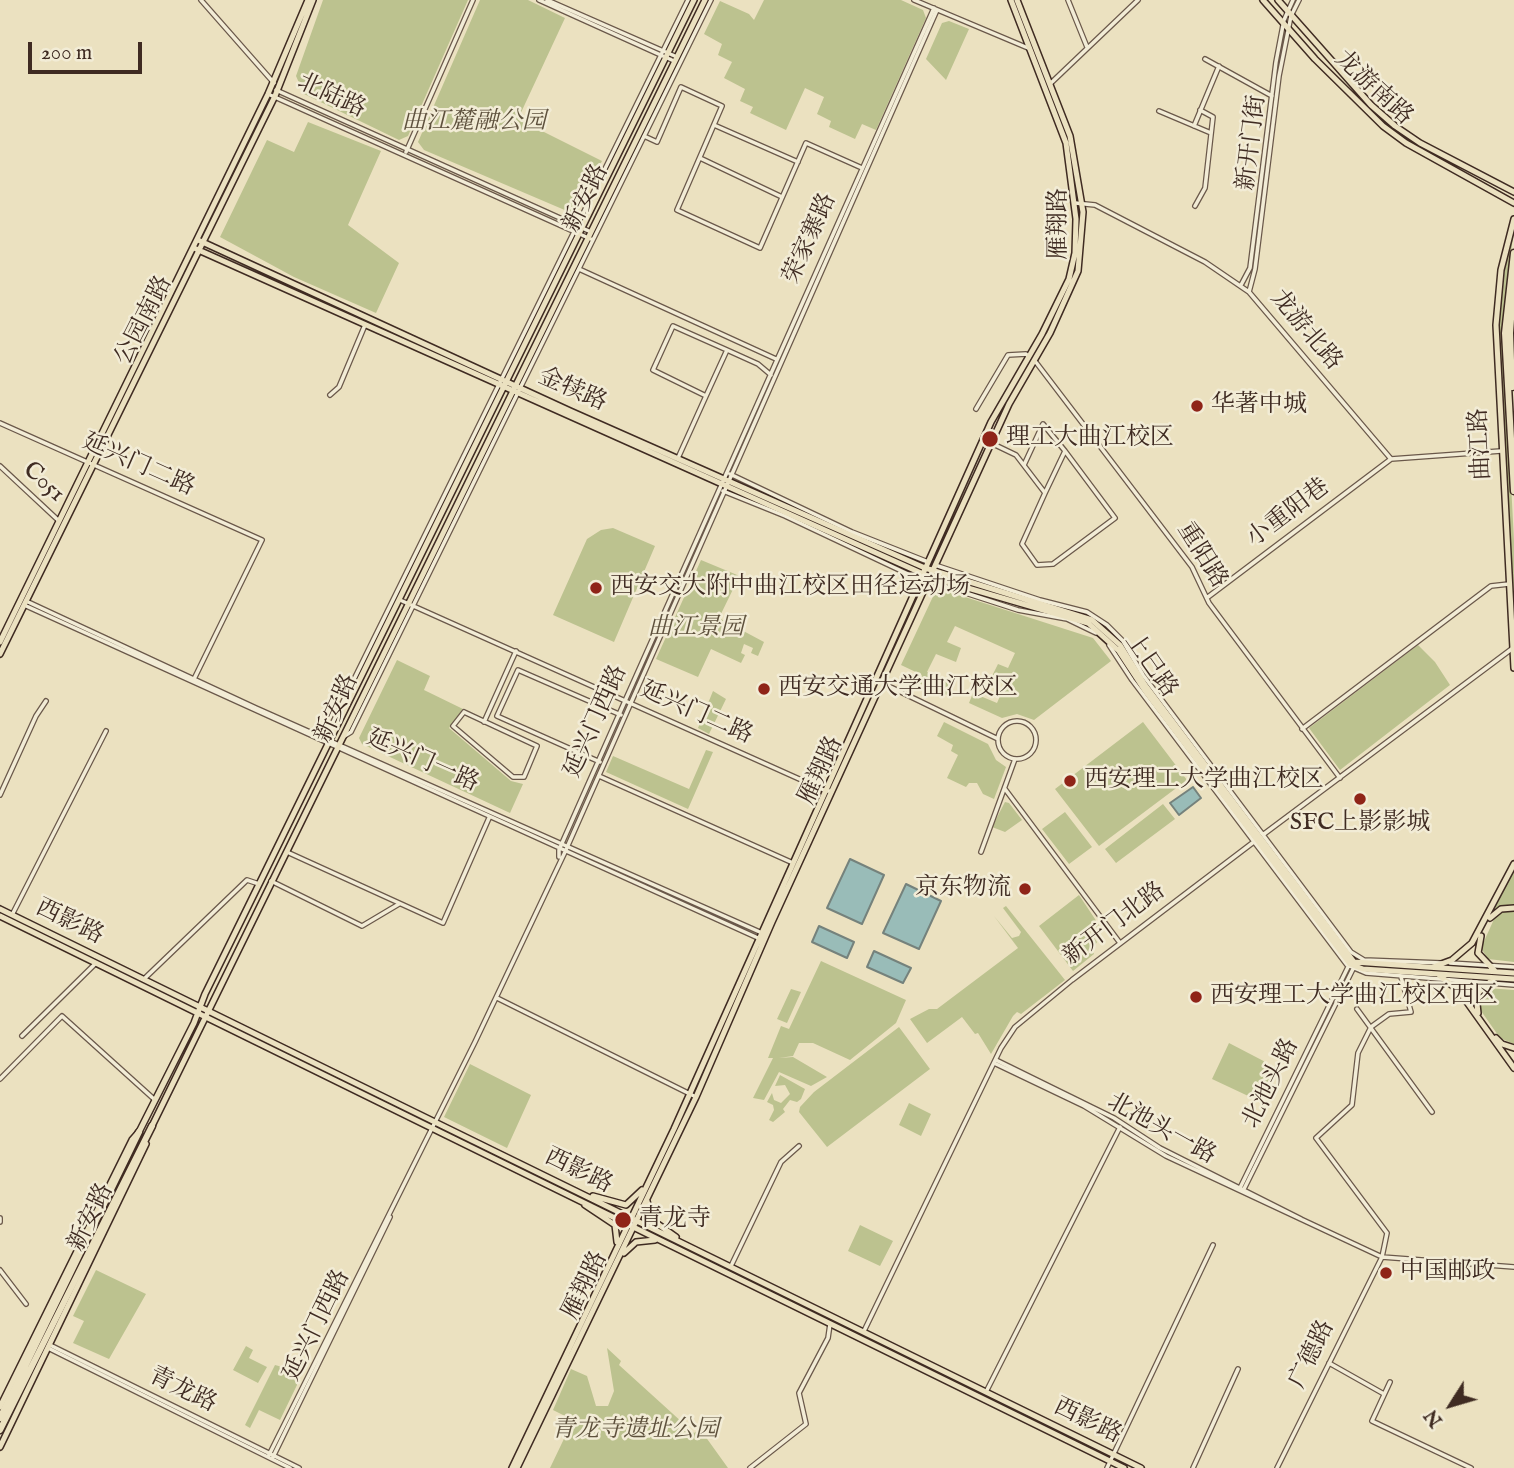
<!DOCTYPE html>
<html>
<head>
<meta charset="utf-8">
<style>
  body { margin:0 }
  #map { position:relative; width:1514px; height:1468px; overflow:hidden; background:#ebe1c0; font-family:"IM FELL English",serif }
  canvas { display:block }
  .north { position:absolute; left:1416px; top:1370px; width:70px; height:70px; -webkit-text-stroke:5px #f2ecd6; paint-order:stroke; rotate:233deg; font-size:19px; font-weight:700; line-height:28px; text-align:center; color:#3f2b22 }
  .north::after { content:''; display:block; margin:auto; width:24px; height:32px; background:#3f2b22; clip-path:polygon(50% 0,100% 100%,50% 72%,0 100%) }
  .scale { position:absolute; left:28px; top:42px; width:114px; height:32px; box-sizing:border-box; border:4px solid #3f2b22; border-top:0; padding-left:9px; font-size:21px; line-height:24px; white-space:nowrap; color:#3f2b22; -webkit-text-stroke:5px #f2ecd6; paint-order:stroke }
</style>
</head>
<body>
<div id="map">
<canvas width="1514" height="1468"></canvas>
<div class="north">N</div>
<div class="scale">200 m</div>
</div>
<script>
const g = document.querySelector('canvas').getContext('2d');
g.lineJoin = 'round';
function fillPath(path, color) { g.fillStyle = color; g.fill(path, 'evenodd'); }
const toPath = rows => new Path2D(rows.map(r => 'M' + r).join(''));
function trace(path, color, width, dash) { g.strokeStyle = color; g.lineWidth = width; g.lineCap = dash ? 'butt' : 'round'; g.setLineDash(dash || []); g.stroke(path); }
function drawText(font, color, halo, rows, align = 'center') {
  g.font = font + ' "IM FELL English","Noto Serif SC",serif'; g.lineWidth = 5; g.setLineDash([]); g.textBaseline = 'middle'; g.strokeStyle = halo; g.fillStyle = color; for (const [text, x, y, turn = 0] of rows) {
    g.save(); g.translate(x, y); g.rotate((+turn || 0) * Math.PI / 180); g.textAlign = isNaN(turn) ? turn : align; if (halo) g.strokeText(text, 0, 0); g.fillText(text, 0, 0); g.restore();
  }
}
fillPath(toPath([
  [323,0,468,0,408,136,399,140,304,94,296,76],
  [480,0,528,0,565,18,518,119,602,161,574,214,424,150,418,142],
  [764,0,901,0,923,10,926,18,876,130,862,124,855,139,829,127,831,121,817,114,824,97,805,88,786,130,750,113,753,107,740,101,745,89,724,78,732,62,718,55,722,44,704,34,720,1,749,14,754,20],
  [949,21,969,29,946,80,926,59,942,23],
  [308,122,381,151,348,225,399,263,376,313,294,277,220,237,267,140,294,152],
  [1514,227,1503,328,1514,541,1514,628,1498,341,1501,284],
  [613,528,655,546,614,642,553,615,587,539,601,530],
  [701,560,742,577,738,579,719,618,764,642,758,656,751,653,753,648,744,644,741,653,745,655,741,663,711,649,698,677,656,659],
  [937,588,1093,638,1111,661,1034,720,1017,714,1002,718,969,703,973,693,997,703,1005,685,991,678,998,664,1008,668,1015,653,955,626,947,642,961,648,956,662,936,654,927,672,954,685,949,696,919,683,922,675,901,665],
  [1418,645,1435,662,1450,685,1340,770,1309,728],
  [397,660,430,676,424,690,463,709,449,728,511,781,523,784,510,813,362,744,359,738],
  [713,691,726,699,709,734,698,728],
  [944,722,988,744,996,760,1006,767,994,799,983,794,977,783,969,783,966,787,947,778,958,755,951,751,953,745,937,736],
  [1143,722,1187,780,1099,846,1055,789],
  [706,750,713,752,688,809,606,772,613,756,689,789],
  [1005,802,1009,803,1022,820,1005,832,992,827],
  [1163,804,1175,819,1116,863,1105,849],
  [1065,812,1092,847,1069,864,1042,829],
  [1514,867,1514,906,1503,906,1493,911],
  [1079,895,1099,925,1090,932,1097,942,1092,950,1094,954,1073,971,1039,926],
  [1006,906,1065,980,1021,1014,1017,1012,1013,1016,991,1054,978,1033,975,1034,962,1017,927,1043,910,1019,929,1009,937,1009,1018,948,994,916,1012,938,1019,936,1021,932,1003,908],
  [1505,911,1514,912,1514,962,1488,959,1481,948,1495,917],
  [821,961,906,1000,896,1023,850,1060,813,1043,799,1043,793,1056,779,1058,793,1057,827,1077,811,1086,779,1072,764,1100,753,1098,773,1058,768,1058,781,1026,789,1029],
  [1486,988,1514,990,1514,1044,1500,1038,1479,1008,1479,996],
  [791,989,801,992,787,1023,777,1019],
  [899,1027,930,1069,827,1147,799,1112,800,1107,814,1092],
  [1229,1043,1277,1068,1261,1102,1212,1079],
  [470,1064,531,1095,507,1148,444,1117],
  [780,1075,805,1089,801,1099,797,1102,790,1100,783,1109,785,1112,773,1122,769,1120,774,1110,773,1105,767,1102,772,1093,774,1100,781,1103,790,1094,785,1085,775,1086],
  [909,1103,931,1114,921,1136,899,1125],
  [860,1225,893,1241,880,1266,848,1251],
  [96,1270,146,1294,109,1359,73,1343,84,1321,73,1316],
  [246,1346,253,1350,249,1358,267,1367,258,1383,233,1370],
  [607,1348,621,1361,619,1365,694,1433,700,1429,728,1468,550,1468,573,1420,553,1410,571,1369,587,1376,596,1406,608,1406,614,1391],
  [275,1365,293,1370,297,1376,297,1385,280,1420,259,1410,250,1428,245,1425]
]), '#bcc28f');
const water = toPath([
  [1193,787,1201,798,1179,815,1170,803,1193,787],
  [850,859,884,875,862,924,827,908,850,859],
  [906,884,941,901,919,949,883,933,906,884],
  [819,926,854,942,847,958,812,942,819,926],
  [874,951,911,968,903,983,867,967,874,951]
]);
fillPath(water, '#99bcb8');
trace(water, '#75827c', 2);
const minor = toPath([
  [201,0,274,83],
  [539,0,674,61],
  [547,0,677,57],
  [914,0,1028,48],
  [1068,0,1087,47],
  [1205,59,1272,96],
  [1051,83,1138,0],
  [276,90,591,232],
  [268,94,593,240],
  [1159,111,1211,133],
  [714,125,798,162],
  [1194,126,1219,66],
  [644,136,657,142,681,87,722,106,677,210,760,248,806,143,862,168],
  [406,152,473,0],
  [700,158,782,197],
  [1075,203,1095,205,1205,262,1249,292,1391,459,1501,451],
  [1195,206,1205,188,1213,117,1200,110],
  [579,269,776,359],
  [1241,285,1250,268,1276,62,1284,20,1293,0],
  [1249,292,1255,269,1279,76,1291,16,1299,0],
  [727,350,706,396,653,370,673,326,727,350,758,364,771,375],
  [1035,361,1192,567,1209,603,1340,778],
  [330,395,339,387,365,325],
  [976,409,1008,355,1026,354,1029,357],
  [0,423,262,540,194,679],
  [991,443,1016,455,1045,493,1022,544,1037,565,1053,564,1115,518,1065,451],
  [678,458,706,396],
  [1024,465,1043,424,1065,451,1045,493],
  [0,466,59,521],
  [730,474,852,532,928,562],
  [723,491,785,516,910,575,1018,610,1067,619,1096,633],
  [935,565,1040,600,1087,612,1107,625,1123,641,1143,675,1351,952,1364,960,1442,963],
  [1208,597,1391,459],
  [400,600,826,791,832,791],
  [26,601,256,708,762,933],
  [24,605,758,938],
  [1109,645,1132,680,1347,965,1366,973,1514,985],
  [876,680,998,739],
  [464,712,537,746,524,777,513,777,453,726,464,712],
  '998 740a19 19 0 1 1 38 0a19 19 0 1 1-38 0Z',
  [484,722,516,651],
  [1302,729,1491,586,1509,584],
  [334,731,333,722,688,0],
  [343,737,351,732,711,0],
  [600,762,497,716,518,670,621,715],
  [599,776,793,863],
  [1005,789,1120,943],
  [0,795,36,716,46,701],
  [1264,834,1513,648],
  [287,852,443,923,489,818],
  [981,852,1015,759],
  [559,857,559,850,625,701,934,8],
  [271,881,362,926,399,904],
  [12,915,106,731],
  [1450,963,1514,967],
  [144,979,247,880,259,884],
  [497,998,696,1097],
  [1357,1009,1432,1112],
  [22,1036,96,963],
  [996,1060,1114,1118,1160,1148,1301,1219],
  [994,1063,1084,1106,1166,1156,1382,1257,1514,1267],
  [0,1079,62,1016,155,1100],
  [1239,1190,1348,967],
  [1243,1191,1353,969],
  [0,1218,0,1222],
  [731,1266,781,1162,799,1146],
  [0,1270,26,1304],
  [864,1331,1001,1048,1015,1027,1072,980,1255,841],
  [50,1345,299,1468],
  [48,1348,290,1468],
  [1329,1363,1384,1394],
  [1390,1382,1372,1421,1471,1468],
  [986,1392,1120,1127],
  [268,1457,475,1042,565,852,937,10],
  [272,1459,390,1217],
  [750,1468,806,1424,799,1393,828,1338,830,1324],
  [1107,1468,1213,1245],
  [1193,1468,1238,1369],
  [1277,1468,1382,1257,1387,1233,1316,1138,1352,1105,1358,1053,1371,1027,1389,1014,1411,1012,1401,977]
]);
const major = toPath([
  [1263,0,1315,59,1383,126,1406,143,1514,203],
  [1278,0,1371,105,1395,126,1420,143,1514,192],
  [1514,219,1501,270,1496,325,1514,668],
  [198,240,570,411,925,568,1092,620,1120,645,1145,685,1354,962,1514,973],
  [194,248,930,577,1088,623,1119,651,1146,692,1350,964,1363,969,1514,979],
  [0,642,268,94,308,0],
  [0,654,275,96,313,0],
  [0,909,1141,1468],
  [0,916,1124,1468],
  [1490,918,1501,909,1514,908],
  [1481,936,1478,953,1495,971],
  [1433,967,1452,960,1472,943,1514,864],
  [1439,975,1459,991,1514,1068],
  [1478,1013,1476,995,1493,979],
  [1496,1038,1502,1044,1514,1048],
  [151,1128,705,0],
  [593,1196,626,1205,642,1190],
  [647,1201,652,1220,676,1237],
  [585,1205,615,1225,617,1242],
  [624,1253,636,1242,655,1240],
  [0,1407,132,1140,139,1132,194,1023,205,994,694,0],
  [0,1447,146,1144],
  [512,1468,674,1129,991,422,1042,334,1069,279,1075,253,1076,219,1066,143,1011,0],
  [517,1468,696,1097,772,922,1009,404,1050,333,1078,271,1083,212,1070,136,1017,0]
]);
const highway = toPath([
  [1514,253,1505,333,1514,491],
  [1512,387,1510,333,1514,278],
  [0,1418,139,1132],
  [0,1430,152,1126]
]);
trace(minor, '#6a584a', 6);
trace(major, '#3f2b22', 8);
trace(highway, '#3f2b22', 9);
trace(minor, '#f2ecd6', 3.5);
trace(major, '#ebe1c0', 5);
trace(highway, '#ebe1c0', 6);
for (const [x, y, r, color] of [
  [1197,406,7,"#8f2418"],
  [990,439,9,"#8f2418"],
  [596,588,7,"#8f2418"],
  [764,689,7,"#8f2418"],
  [1070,781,7,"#8f2418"],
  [1360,799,7,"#8f2418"],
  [1025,889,7,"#8f2418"],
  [1196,997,7,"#8f2418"],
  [623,1220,9,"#8f2418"],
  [1386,1273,7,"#8f2418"]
]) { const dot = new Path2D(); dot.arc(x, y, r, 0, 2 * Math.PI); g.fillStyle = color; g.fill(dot); trace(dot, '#f2ecd6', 2.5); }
drawText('24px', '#3f2b22', '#f2ecd6', [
  ["龙游南路",1373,89,43],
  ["北陆路",331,97,25],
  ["新开门街",1253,143,-83],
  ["新安路",587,199,-64],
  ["雁翔路",1060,224,-90],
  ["荣家寨路",811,239,-66],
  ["公园南路",145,321,-63],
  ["龙游北路",1305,331,50],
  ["金犊路",572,391,24],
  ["曲江路",1482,444,-93],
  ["延兴门二路",138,466,24],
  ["C051",43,483,43],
  ["小重阳巷",1289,514,-37],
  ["重阳路",1201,556,58],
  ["上巳路",1150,666,55],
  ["新安路",338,709,-66],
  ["延兴门二路",696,714,24],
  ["延兴门西路",597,722,-66],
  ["延兴门一路",422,762,24],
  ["雁翔路",822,771,-65],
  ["西影路",69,923,26],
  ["新开门北路",1115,925,-37],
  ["北池头路",1272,1084,-64],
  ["北池头一路",1161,1130,29],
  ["西影路",578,1172,26],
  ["新安路",92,1218,-64],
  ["雁翔路",586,1286,-64],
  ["延兴门西路",318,1326,-64],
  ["广德路",1313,1355,-64],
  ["青龙路",182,1391,26],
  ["西影路",1087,1422,26]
]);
drawText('italic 24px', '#5e513d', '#f2ecd6', [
  ["曲江麓融公园",474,123],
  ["曲江景园",696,629],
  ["青龙寺遗址公园",635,1431]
]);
drawText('24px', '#3f2b22', '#f2ecd6', [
  ["华著中城",1211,406],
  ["理工大曲江校区",1006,439],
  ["西安交大附中曲江校区田径运动场",610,588],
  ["西安交通大学曲江校区",778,689],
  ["西安理工大学曲江校区",1084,781],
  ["SFC上影影城",1360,824,"center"],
  ["京东物流",1011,889,"right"],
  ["西安理工大学曲江校区西区",1210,997],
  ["青龙寺",639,1220],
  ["中国邮政",1400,1273]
], 'left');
</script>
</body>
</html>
